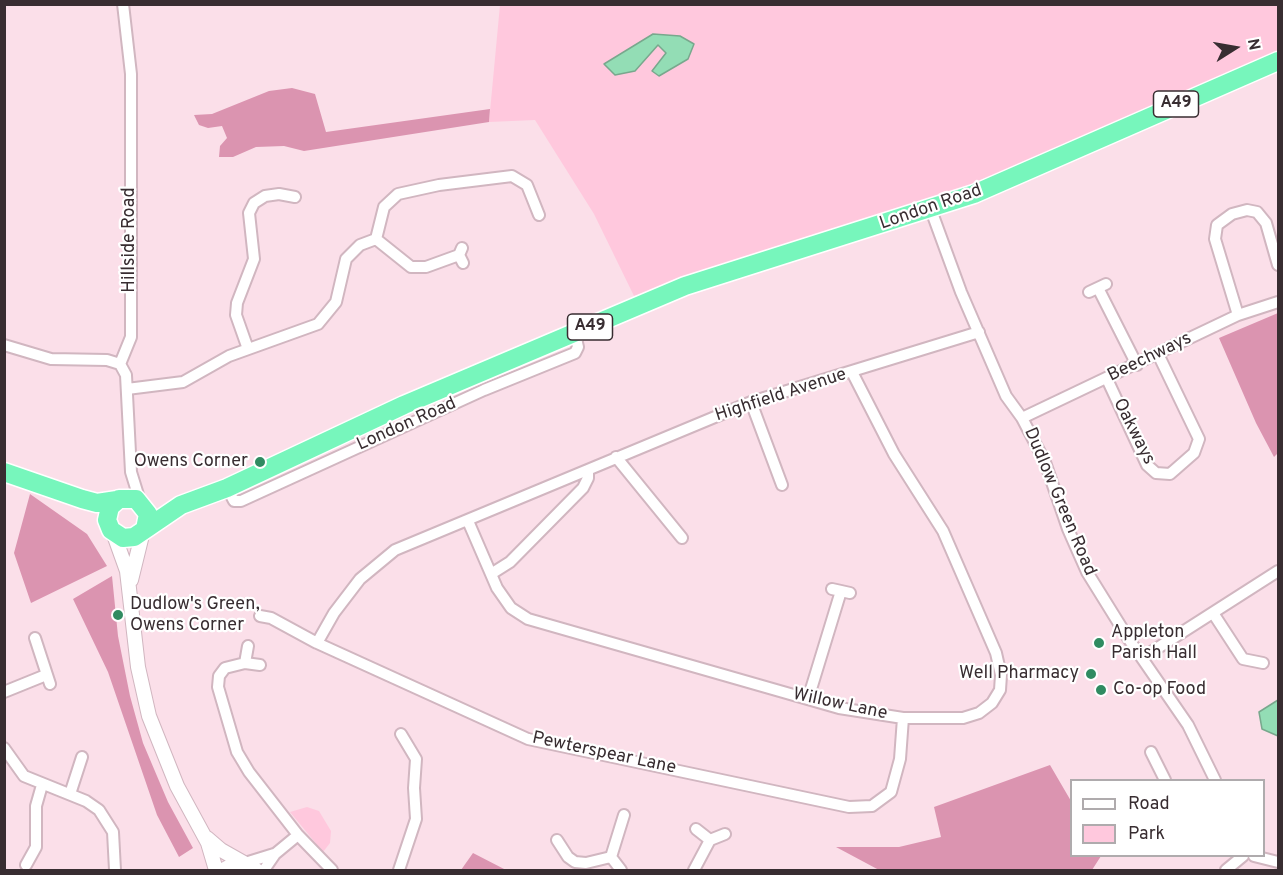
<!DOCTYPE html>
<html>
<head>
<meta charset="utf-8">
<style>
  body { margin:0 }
  #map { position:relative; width:1283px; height:875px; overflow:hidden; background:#fbdfe9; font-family:Overpass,sans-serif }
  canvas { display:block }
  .frame { position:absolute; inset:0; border:6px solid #382d31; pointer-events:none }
  .legend { position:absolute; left:1070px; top:779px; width:195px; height:78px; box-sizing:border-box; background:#fff; border:2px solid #afabad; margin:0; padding:8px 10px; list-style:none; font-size:18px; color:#382d31 }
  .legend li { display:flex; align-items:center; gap:12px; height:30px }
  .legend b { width:30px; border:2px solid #afabad }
  .north { position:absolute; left:1205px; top:18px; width:60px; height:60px; -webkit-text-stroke:4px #fff; paint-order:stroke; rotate:79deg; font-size:16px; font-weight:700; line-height:24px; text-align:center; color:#382d31 }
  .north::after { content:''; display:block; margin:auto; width:21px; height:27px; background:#382d31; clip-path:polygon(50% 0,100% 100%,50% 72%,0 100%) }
</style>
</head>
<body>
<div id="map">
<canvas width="1283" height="875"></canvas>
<div class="frame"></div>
<ul class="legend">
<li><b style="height:8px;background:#fff"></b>Road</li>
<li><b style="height:16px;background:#ffc8dd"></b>Park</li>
</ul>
<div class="north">N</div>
</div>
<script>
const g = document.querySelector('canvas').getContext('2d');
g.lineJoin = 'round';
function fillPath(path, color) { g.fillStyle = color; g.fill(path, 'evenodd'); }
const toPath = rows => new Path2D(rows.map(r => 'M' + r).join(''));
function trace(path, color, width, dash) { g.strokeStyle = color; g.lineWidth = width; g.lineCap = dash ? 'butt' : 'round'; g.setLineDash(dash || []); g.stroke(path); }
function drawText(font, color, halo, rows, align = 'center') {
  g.font = font + ' Overpass,sans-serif'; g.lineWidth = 4.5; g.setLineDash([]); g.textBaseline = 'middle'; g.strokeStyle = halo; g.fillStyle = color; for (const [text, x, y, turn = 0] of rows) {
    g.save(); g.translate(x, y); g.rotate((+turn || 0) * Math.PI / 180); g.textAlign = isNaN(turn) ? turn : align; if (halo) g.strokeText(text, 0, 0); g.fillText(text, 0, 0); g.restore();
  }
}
fillPath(toPath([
  [500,5,1278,5,1278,62,1075,151,736,269,634,296,594,214,535,120,489,122],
  [307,807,319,811,331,831,330,843,323,852,290,812]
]), '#ffc8dd');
fillPath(toPath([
  [292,88,315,94,326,132,490,109,489,122,304,151,284,146,256,147,233,157,219,157,220,146,227,138,222,126,208,128,199,125,194,115,212,114,269,91],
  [1278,313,1278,453,1274,457,1256,423,1219,338],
  [30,494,87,534,107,566,31,603,14,553],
  [112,576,118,636,130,696,143,743,168,802,193,848,179,857,157,815,108,672,73,599],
  [1050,765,1071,801,1072,856,1101,856,1092,870,879,870,836,847,899,847,941,837,934,807],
  [473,853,506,870,461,870]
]), '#db94b0');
const water = toPath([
  [653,34,680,36,694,44,688,59,659,76,652,71,666,53,658,45,635,71,615,75,604,64,653,34],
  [1278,700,1278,736,1262,729,1259,712,1278,700]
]);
fillPath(water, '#93ddb5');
trace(water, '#78a88d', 1.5);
const minor = toPath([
  [931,210,961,292,1006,396,1022,418,1045,462,1068,529,1087,572,1128,638,1188,725,1215,780],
  [376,239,411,267,426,267,459,255],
  [462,248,459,255,463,263],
  [1098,288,1137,365],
  [1089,292,1106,284],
  [1238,315,1215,239,1217,225,1232,214,1247,210,1257,212,1266,223,1278,265],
  [4,345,51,359,107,360,120,364],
  [248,349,236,315,237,303,254,259,249,213,254,203,265,196,279,194,295,197],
  [120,364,131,337,131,74,123,4],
  [120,364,126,375,131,472,140,501],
  [1107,379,1147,465,1156,473,1170,474,1194,453,1199,439,1158,354],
  [127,389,183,382,229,356,318,324,336,302,346,259,360,245,376,239,384,207,398,194,439,185,512,176,527,185,539,215],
  [751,402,782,485],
  [1022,418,1238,315,1278,302],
  [616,457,682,538],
  [227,488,234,501,241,501,484,390,575,353,578,347,575,334],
  [468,521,497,588,511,608,528,619,839,708,903,718,963,718,979,713,992,703,1000,690,1001,675,996,653,943,531,894,454,852,372],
  [491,574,510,562,583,488,588,478,588,470],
  [832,589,850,593],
  [1213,613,1243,659,1263,663],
  [260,616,271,618,317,643,528,739,849,807,872,806,891,792,900,759,903,718],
  [35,638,50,684],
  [317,643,334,613,360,579,395,550,751,402,979,332],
  [1142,658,1278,571],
  [245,663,248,646],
  [260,665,245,663,225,668,219,676,218,687,237,752,249,772,298,835],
  [4,692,46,675],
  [808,699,841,591],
  [4,748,24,776,86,801,99,810,113,832,115,870],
  [1151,752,1165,780],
  [70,794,82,757],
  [696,829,710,840,725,834],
  [557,840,568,857,575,862,586,863,611,857,621,870],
  [1254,856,1278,862],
  [611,857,624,815],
  [245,863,274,854],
  [26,865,36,847,36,806,42,785],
  [264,870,275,854,298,835,332,870],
  [399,870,416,819,414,788,416,759,401,734],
  [694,870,710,840],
  [1226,870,1243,856]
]);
const tertiary = toPath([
  [113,532,127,571,138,667,149,716,177,786,208,843,216,870],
  [131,580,143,531],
  [207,838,221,850,244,863],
  [223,870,238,862,256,870]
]);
const trunk = toPath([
  [4,472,82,499,97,503,117,500],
  [145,529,148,514,136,499,119,499,110,507,107,520,111,530,123,538,134,537,181,505,227,488,404,405,685,286,974,194,1278,61]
]);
trace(minor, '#d1b6c0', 14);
trace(tertiary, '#d1b6c0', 16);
trace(trunk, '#fff', 21);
trace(minor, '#fff', 10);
trace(tertiary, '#fff', 14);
trace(trunk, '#77f6bc', 18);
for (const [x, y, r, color] of [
  [260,462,6,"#308b61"],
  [118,615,6,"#308b61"],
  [1099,643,6,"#308b61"],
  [1091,674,6,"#308b61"],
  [1101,690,6,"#308b61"]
]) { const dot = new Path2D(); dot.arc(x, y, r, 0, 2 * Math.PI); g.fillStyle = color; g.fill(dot); trace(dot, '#fff', 2); }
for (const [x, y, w] of [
  [1176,104,45],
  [590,327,45]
]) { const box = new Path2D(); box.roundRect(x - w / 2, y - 13, w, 26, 4.5); g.fillStyle = '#fff'; g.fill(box); trace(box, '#382d31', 1.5); }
drawText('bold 16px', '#382d31', null, [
  ["A49",1176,104],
  ["A49",590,327]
]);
drawText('18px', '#382d31', '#fff', [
  ["London Road",931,208,-19],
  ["Hillside Road",130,240,-90],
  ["Beechways",1150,358,-26],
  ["Highfield Avenue",781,396,-18],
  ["London Road",407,425,-24],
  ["Oakways",1133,432,63],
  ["Dudlow Green Road",1059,502,67],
  ["Willow Lane",840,705,12],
  ["Pewterspear Lane",604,754,12]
]);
drawText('18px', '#382d31', '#fff', [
  ["Owens Corner",248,462,"right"],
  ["Dudlow's Green,",130,605],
  ["Owens Corner",130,626],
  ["Appleton",1111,633],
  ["Parish Hall",1111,654],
  ["Well Pharmacy",1079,674,"right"],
  ["Co-op Food",1113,690]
], 'left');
</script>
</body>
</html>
